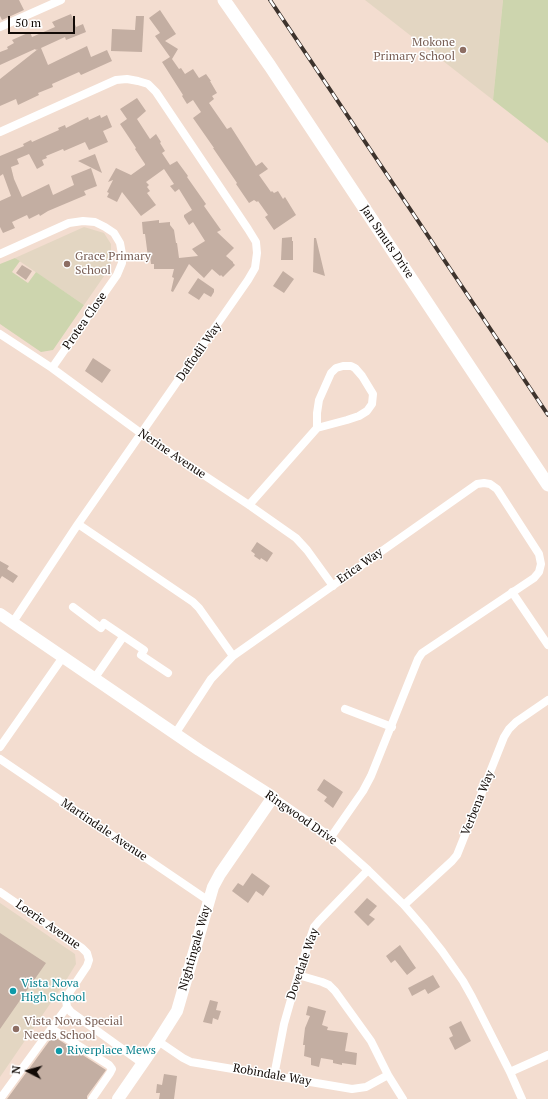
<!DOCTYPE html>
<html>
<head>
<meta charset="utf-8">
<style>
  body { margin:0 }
  #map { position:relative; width:548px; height:1099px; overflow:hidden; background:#f3ddd0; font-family:"PT Serif",serif }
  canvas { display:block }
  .north { position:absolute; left:8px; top:1051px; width:40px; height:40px; -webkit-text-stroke:3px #fff; paint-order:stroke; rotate:276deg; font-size:11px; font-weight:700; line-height:16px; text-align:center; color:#110a06 }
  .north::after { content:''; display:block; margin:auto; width:14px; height:18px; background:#110a06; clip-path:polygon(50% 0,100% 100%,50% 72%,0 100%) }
  .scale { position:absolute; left:8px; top:16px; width:67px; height:18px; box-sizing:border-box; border:2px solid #110a06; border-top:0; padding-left:5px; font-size:12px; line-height:14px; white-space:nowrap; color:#110a06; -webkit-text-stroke:3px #fff; paint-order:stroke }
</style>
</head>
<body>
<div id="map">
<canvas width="548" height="1099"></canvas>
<div class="north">N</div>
<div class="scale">50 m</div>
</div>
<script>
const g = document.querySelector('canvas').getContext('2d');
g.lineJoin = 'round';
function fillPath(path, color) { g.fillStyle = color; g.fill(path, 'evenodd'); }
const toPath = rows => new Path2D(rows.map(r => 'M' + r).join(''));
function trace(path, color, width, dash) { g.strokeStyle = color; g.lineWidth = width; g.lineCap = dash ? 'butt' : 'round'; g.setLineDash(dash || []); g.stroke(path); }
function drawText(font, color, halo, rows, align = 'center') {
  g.font = font + ' "PT Serif",serif'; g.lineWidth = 3; g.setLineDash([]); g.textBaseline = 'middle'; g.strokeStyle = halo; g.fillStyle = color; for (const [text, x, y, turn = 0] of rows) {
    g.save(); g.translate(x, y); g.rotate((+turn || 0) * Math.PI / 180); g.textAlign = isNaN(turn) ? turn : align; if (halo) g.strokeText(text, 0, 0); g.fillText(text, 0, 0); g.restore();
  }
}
fillPath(toPath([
  [365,0,503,0,493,100],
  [84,227,104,233,111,244,111,266,84,305,15,258],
  [0,903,75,954,76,964,65,982,0,1077]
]), '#e3d6c2');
fillPath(toPath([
  [503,0,548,0,548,143,493,100],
  [15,258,20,261,12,272,28,283,36,272,84,305,53,350,41,352,0,324,0,264]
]), '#cdd5ae');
fillPath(toPath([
  [0,0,19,0,24,10,2,20,0,16],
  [160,10,176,34,165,41,178,49,172,59,179,69,181,68,185,74,193,69,199,78,206,74,211,81,210,81,217,93,212,96,214,99,209,103,227,129,231,127,256,166,262,162,268,169,259,175,271,192,272,191,274,193,278,191,283,199,285,197,296,215,274,230,265,217,268,215,258,201,257,202,254,200,249,203,236,184,237,183,213,148,214,148,193,118,201,112,193,100,187,104,182,96,183,95,162,62,170,57,155,36,160,33,149,18],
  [71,14,76,27,83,24,86,32,66,40,65,37,41,48,48,65,87,46,91,57,107,50,112,61,81,75,79,72,52,84,53,87,38,93,39,95,18,105,16,99,0,106,0,79,38,49,36,50,35,49,0,65,0,52,8,49,7,47,14,43,12,40,30,32,32,37,55,27,52,22],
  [136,16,144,16,142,52,111,51,112,29,135,30],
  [137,98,146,111,137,119,150,139,156,134,161,142,160,143,165,151,162,153,170,165,177,161,188,176,187,177,206,204,204,206,221,230,217,232,234,248,226,256,233,262,233,263,235,265,223,277,221,275,220,276,212,269,204,278,189,264,173,292,171,291,174,278,172,277,174,269,154,269,154,264,151,264,150,256,148,257,145,234,143,234,142,222,159,220,159,223,170,222,170,225,174,230,176,243,177,243,179,258,198,256,192,249,205,241,193,222,189,225,184,217,184,215,192,210,179,189,175,192,170,186,174,184,164,169,146,182,149,185,147,187,150,191,147,193,156,205,141,216,122,192,117,202,107,197,109,193,107,192,113,180,108,182,116,168,131,175,145,165,145,164,135,149,136,148,120,124,127,119,120,109],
  [100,115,101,118,107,115,112,127,103,131,108,142,89,150,85,142,64,151,63,149,46,156,47,158,42,160,44,165,37,169,29,154,17,159,19,164,11,167,14,179,22,197,49,184,53,195,74,185,71,176,91,168,97,186,84,191,86,195,48,211,40,216,39,214,29,219,27,215,12,222,15,228,3,233,0,227,0,201,11,196,3,174,0,176,0,156,24,146,23,144,31,140,32,142,59,130,58,128,65,125,66,128,88,117,89,120],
  [95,154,102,173,78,161],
  [292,237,292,241,293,241,293,260,281,260,282,238],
  [314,238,316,238,325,276,313,272],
  [22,265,32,271,26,280,16,273],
  [283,271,294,279,284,293,273,286],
  [198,278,214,289,214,292,211,297,204,293,199,300,188,293],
  [93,358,111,370,102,383,85,371],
  [257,542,273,553,267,562,261,558,260,560,254,556,255,554,251,551],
  [0,561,9,566,7,569,18,576,13,583,2,576,0,579],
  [324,779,343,792,333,808,324,801,327,797,317,790],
  [252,873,270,886,263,896,256,891,248,903,232,891,238,883,243,886],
  [367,898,377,906,369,915,375,919,368,926,354,912],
  [0,933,46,963,0,1029],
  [400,945,416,968,407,975,395,960,391,963,386,956],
  [433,975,440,987,428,994,425,989,412,996,408,988],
  [210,1000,218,1002,216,1010,221,1011,218,1020,213,1018,212,1024,203,1022],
  [308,1006,326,1011,322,1025,328,1027,327,1030,348,1033,345,1051,357,1053,356,1065,342,1063,342,1065,333,1063,333,1060,321,1058,319,1067,311,1065,311,1058,304,1056,305,1045,303,1045,305,1028,310,1016,306,1015],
  [461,1021,471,1041,455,1050,449,1038,453,1036,449,1027],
  [53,1036,106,1070,87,1096,87,1099,7,1099],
  [164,1074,177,1076,174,1099,159,1099,160,1093,156,1093,157,1084,162,1085]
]), '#c3aea2');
trace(toPath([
  [0,27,61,0],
  [0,132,116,80,127,79,138,81,148,84,156,92,248,229,256,242,257,253,255,268,248,280,78,524,13,622],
  [0,254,69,223,83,221,95,222,105,227,114,233,120,243,122,254,122,263,117,275,52,368],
  [0,334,52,368,142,434,249,505,296,538,307,550,333,586],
  [249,505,317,428,347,420,359,416,367,411,372,404,373,394,362,376,355,368,351,366,343,366,336,368,331,373,319,400,317,413,317,428],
  [78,524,193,602,199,608,233,656],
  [512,592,548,645],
  [73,607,101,628,104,623,144,650,141,655,168,673],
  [94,679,123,637],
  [345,709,392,727],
  [175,734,211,679,233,656,477,484,484,483,490,484,497,489,539,554,541,564,539,572,534,578,422,653,418,659,371,776,363,791,331,837],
  [0,747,63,657],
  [0,759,209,901],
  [273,797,331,837,368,870,404,905,423,927,442,951,463,981,472,997,510,1072,522,1099],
  [0,892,82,948,87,953,89,960,87,966,69,993,66,1000,67,1007,71,1012,142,1063],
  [404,905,452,861,457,855,504,737,509,729,516,722,548,700],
  [298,975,322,982,329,985,335,991,371,1041,388,1075,403,1099],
  [52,1029,109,1065,112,1069,110,1073,92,1099],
  [158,1041,183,1058,191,1062,352,1089,366,1087,388,1075],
  [510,1072,548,1055],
  [274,1076,284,1024,298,975,314,927,319,921,368,870],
  [0,1099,67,1007]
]), '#fff', 8);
trace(toPath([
  [0,614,199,750,273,797,220,874,213,887,177,1011,158,1041,118,1099]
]), '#fff', 12);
trace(toPath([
  [224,0,270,66,548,485]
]), '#fff', 13);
const rail = toPath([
  [270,0,548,415]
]);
trace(rail, '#3d332d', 4);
trace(rail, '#fff', 2.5, [8]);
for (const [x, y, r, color] of [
  [463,50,4,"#8d6e63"],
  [67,264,4,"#8d6e63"],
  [13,991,4,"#0f9aa8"],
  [16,1029,4,"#8d6e63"],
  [59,1051,4,"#0f9aa8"]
]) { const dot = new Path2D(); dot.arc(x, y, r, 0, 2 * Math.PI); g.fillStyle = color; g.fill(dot); trace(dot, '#fff', 1.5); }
drawText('12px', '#785e54', '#fff', [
  ["Mokone",455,43,"right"],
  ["Primary School",455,57,"right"],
  ["Grace Primary",75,257],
  ["School",75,271],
  ["Vista Nova Special",24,1022],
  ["Needs School",24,1036]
], 'left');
drawText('12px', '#110a06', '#fff', [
  ["Jan Smuts Drive",387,242,56],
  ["Protea Close",85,321,-55],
  ["Daffodil Way",199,352,-55],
  ["Nerine Avenue",172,454,34],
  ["Erica Way",360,566,-35],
  ["Verbena Way",478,803,-68],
  ["Ringwood Drive",301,818,35],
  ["Martindale Avenue",104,830,34],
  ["Loerie Avenue",48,925,35],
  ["Nightingale Way",195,948,-74],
  ["Dovedale Way",303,964,-71],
  ["Robindale Way",272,1075,10]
]);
drawText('12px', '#0d838f', '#fff', [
  ["Vista Nova",21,984],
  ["High School",21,998],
  ["Riverplace Mews",67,1051]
], 'left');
</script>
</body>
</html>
